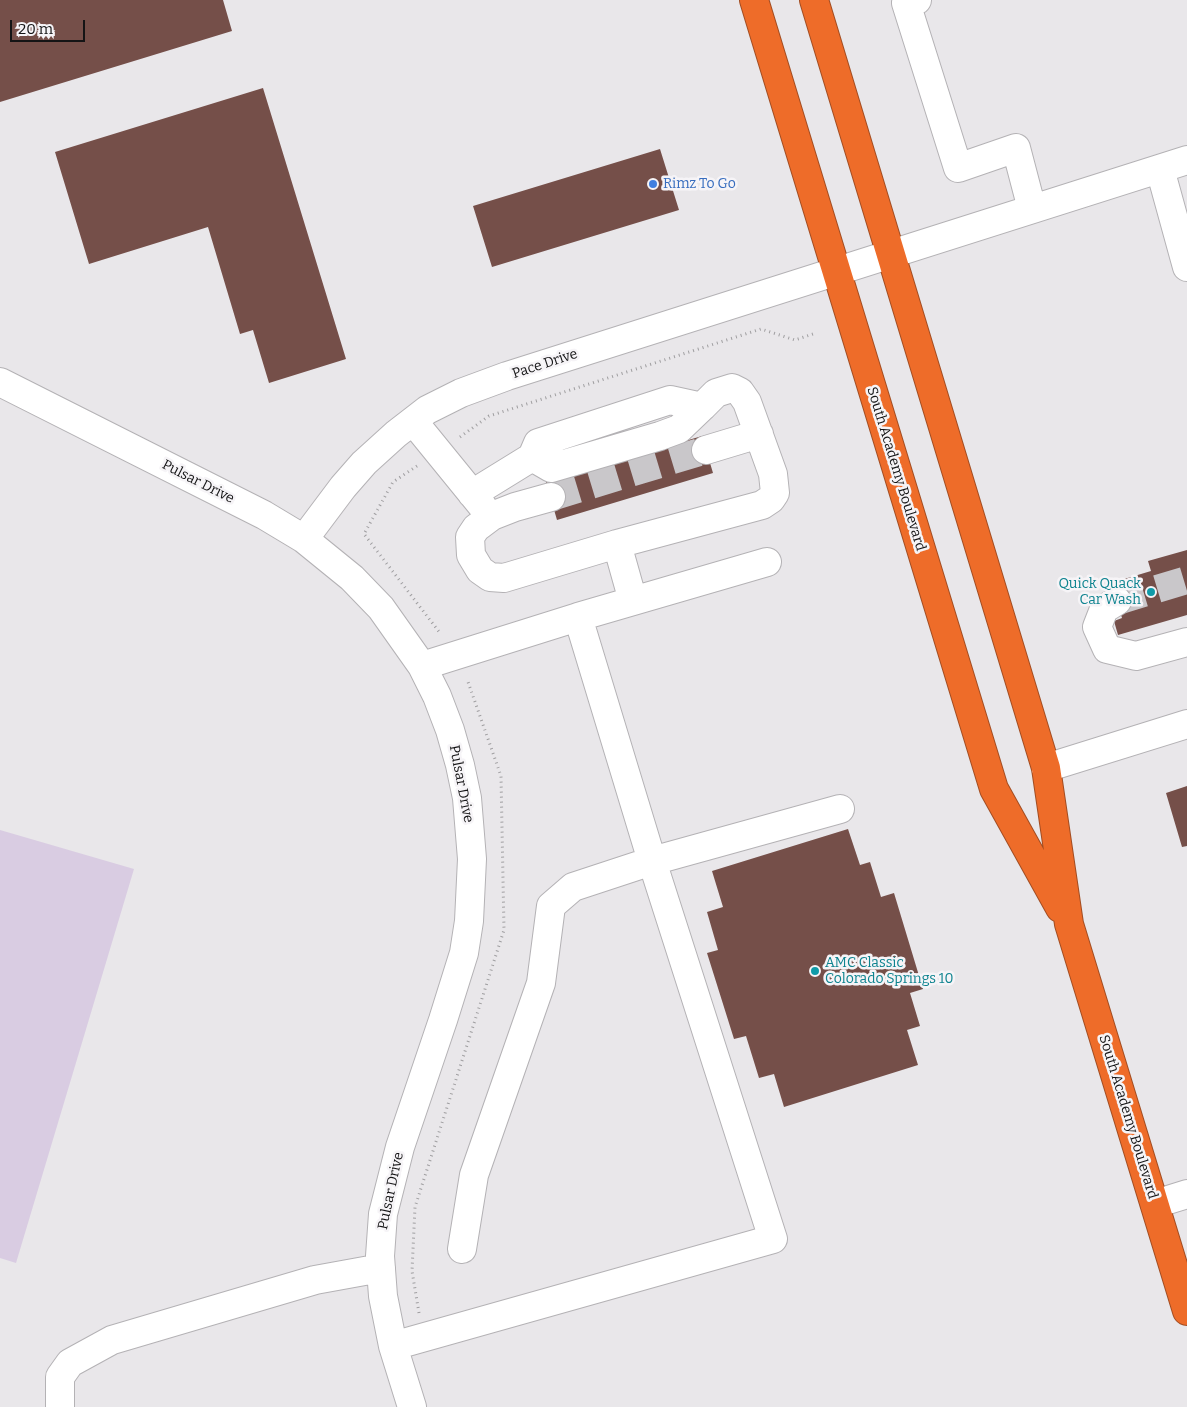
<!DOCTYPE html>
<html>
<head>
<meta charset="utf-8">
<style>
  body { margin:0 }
  #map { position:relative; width:1187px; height:1407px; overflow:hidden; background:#e9e7ea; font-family:Bitter,serif }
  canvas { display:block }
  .scale { position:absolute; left:10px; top:20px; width:75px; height:22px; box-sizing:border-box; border:2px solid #141415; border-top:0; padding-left:6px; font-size:15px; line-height:18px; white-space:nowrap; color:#141415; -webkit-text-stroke:4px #f6f4f7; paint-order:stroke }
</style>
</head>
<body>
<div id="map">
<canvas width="1187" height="1407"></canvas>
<div class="scale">20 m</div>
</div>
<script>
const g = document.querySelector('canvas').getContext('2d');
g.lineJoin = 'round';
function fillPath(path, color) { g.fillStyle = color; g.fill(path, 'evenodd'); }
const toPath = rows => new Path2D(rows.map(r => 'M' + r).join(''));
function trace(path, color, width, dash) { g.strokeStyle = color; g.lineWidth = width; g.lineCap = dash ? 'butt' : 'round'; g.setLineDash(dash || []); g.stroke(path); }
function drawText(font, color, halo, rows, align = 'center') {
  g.font = font + ' Bitter,serif'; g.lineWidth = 5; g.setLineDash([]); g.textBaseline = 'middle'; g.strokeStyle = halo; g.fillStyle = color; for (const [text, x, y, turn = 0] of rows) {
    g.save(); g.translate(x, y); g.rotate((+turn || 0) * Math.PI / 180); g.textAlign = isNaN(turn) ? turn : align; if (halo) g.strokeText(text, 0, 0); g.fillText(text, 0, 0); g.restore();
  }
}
fillPath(toPath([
  [0,830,134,869,16,1263,0,1258]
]), '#d9cce2');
fillPath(toPath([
  [0,0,223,0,232,31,0,102],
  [263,88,346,359,269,383,253,330,240,334,208,227,89,264,55,152],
  [660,149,679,210,492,267,473,206],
  [702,436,713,473,557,520,546,482],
  [1187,550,1187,615,1118,635,1114,621,1122,618,1111,583,1151,571,1148,561],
  [1187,786,1187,846,1182,847,1166,793],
  [848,829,860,865,870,862,881,897,894,893,923,989,910,993,920,1026,907,1030,918,1065,784,1107,774,1074,759,1078,746,1036,734,1039,707,953,718,950,707,912,723,907,712,871]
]), '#754f49');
trace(toPath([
  [551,497,706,450],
  [1117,601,1187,580]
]), '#c9c7ca', 28, [28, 14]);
const minor = toPath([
  [917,0,906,3,958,168,1016,148,1032,209],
  [1160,169,1187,267],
  [0,382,264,515,304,539,352,578,381,608,422,666,437,696,450,730,460,765,467,798,472,859,469,921,464,953,443,1020,400,1147,383,1214,380,1256,383,1296,393,1346,412,1407],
  [413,421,483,507],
  [706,450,759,434],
  [472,494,532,457,549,452],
  [551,497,515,507,492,516,476,528,470,537,471,555,480,570,490,577,504,578,617,544,762,505,771,499,775,493,773,474,747,402,740,392,732,388,716,393,702,407,679,429,660,436,551,468,532,457,538,443,670,400,702,407],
  [304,539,343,487,364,463,396,434,427,410,461,393,507,376,1187,160],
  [617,544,633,601],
  [1117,601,1104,609,1097,627,1107,649,1136,656,1187,642],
  [578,617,767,562],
  [1046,768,1187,724],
  [1155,1204,1187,1194],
  [462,1249,474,1175,541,983,551,906,573,887,652,861,840,809],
  [393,1346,773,1239,652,861,578,617,422,666],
  [60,1407,60,1377,70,1363,112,1340,315,1280,381,1268]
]);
const highway = toPath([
  [754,0,994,789,1060,908],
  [814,0,1046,768,1069,924,1187,1311]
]);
trace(minor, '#b4b2b5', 30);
trace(highway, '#a24d22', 30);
trace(toPath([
  [460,437,489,416,761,329,795,340,816,333],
  [417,466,393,482,364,534,440,633],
  [419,1313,412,1271,415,1207,504,930,501,776,467,679]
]), '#9f9ea0', 3, [1, 4]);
trace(minor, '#fff', 28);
trace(highway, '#ee6c29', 28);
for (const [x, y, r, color] of [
  [653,184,5,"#3f7fe0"],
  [1151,592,5,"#0f9aa8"],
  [815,971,5,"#0f9aa8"]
]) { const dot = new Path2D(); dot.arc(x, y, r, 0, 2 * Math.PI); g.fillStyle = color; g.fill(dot); trace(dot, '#f6f4f7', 2); }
drawText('14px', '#366cbe', '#f6f4f7', [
  ["Rimz To Go",663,184]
], 'left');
drawText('14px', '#141415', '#f6f4f7', [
  ["Pace Drive",545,364,-18],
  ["South Academy Boulevard",896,469,73],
  ["Pulsar Drive",198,482,27],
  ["Pulsar Drive",461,784,79],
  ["South Academy Boulevard",1128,1117,73],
  ["Pulsar Drive",391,1191,-78]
]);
drawText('14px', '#0d838f', '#f6f4f7', [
  ["Quick Quack",1141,584],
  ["Car Wash",1141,600],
  ["AMC Classic",825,963,"left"],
  ["Colorado Springs 10",825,979,"left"]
], 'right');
</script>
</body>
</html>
